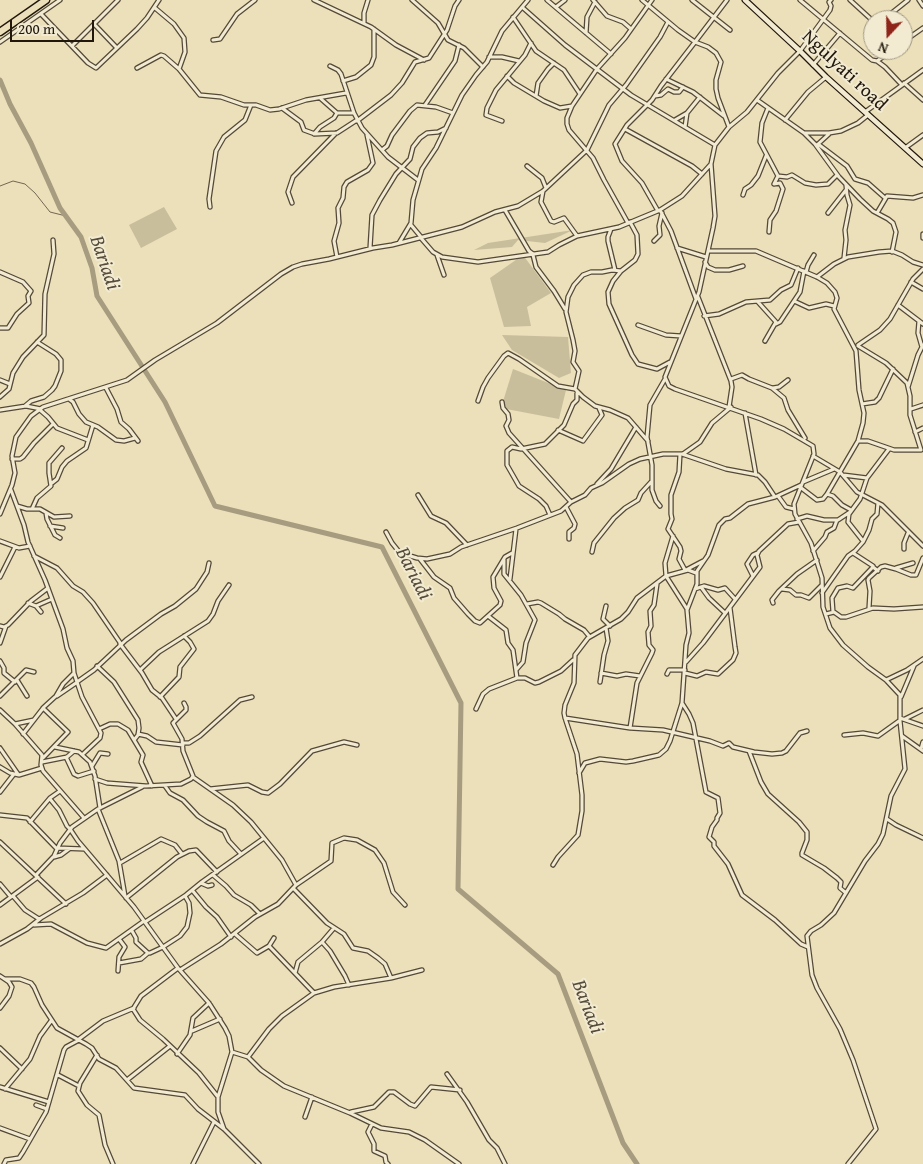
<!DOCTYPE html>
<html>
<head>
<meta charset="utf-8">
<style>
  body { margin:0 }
  #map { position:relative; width:923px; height:1164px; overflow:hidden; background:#ebe0b9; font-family:"Gentium Book Plus",serif }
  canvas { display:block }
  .north { position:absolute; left:863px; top:10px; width:50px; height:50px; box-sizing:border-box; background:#f2ebd2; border:1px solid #9f9683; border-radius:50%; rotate:201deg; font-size:14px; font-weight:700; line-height:20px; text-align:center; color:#22170d }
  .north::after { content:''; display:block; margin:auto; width:18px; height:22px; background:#8f2418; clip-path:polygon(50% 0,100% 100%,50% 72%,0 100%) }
  .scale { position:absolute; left:10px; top:20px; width:84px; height:22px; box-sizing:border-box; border:2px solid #22170d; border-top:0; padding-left:6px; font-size:15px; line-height:18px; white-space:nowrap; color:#22170d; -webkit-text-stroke:4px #f2ebd2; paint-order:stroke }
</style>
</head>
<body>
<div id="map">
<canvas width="923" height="1164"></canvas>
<div class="north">N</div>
<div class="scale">200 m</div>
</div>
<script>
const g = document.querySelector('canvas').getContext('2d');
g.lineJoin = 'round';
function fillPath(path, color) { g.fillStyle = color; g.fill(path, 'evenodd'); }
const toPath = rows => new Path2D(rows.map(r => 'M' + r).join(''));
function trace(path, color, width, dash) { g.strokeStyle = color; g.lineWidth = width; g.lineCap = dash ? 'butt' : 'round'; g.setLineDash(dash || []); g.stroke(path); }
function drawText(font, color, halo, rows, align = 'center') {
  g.font = font + ' "Gentium Book Plus",serif'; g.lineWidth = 4; g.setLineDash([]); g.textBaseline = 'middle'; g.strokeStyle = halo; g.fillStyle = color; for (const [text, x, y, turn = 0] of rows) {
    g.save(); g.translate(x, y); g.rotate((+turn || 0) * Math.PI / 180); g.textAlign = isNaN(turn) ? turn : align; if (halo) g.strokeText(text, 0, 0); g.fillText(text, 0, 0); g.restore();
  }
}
fillPath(toPath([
  [164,207,177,229,141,248,129,225],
  [573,230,545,243,518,240,512,247,474,250,488,243],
  [523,255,551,293,527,307,531,326,504,327,490,278],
  [502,335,568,337,571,373,559,378,512,350],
  [513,369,566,390,559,419,501,408]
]), '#c9be9c');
trace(toPath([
  [0,186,13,181,25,184,35,193,50,212,66,216]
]), '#726751', 1);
trace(toPath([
  [0,80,10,104,31,143,60,208,81,237,92,268,97,296,165,402,215,506,382,547,461,703,458,889,558,974,623,1143,637,1164]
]), '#a79c7f', 5);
const street = toPath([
  [314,0,371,27,396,45,424,60],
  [412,0,438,23,448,40,464,48,483,67],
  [547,0,611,54],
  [593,0,607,16,623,22,631,29],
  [642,0,678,30,695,42,727,0],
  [692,0,730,30],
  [800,0,872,60,877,61,893,50],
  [831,0,829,2,831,6,830,10,800,51,778,73,747,112,729,127,715,145,711,164,715,216,713,228,699,292,665,377,669,386,675,389,761,419,784,429,813,446,814,454,794,504,795,514,811,543,822,578,823,607,830,628,843,645,868,667,886,680,900,695,900,721,905,769,891,796,883,834,878,844,865,861,834,913,821,925,811,931,807,936,812,975,817,988,840,1029,853,1060,876,1129,848,1164],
  [850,0,873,21],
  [919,0,923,6],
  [522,7,565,45,631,95,715,145],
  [556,7,565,0],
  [155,8,174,24,184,38,185,52,179,69],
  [41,14,88,63,96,68,137,29,147,18,159,0],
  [513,17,536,51,564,70,580,94],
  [883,20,908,0],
  [364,23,364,13,368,0],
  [94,24,117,48],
  [586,33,587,17,595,2],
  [213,40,220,39,237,14,255,0],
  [0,42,60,0],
  [903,42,923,28],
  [72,46,118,0],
  [489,57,502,57,519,61],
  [877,61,885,67,902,85],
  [813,65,840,33],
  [330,66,338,70,341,74,354,113,362,128,388,157,418,180],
  [137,68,161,55,164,56,179,69,200,95,221,97,244,105,256,105,270,110,279,109,306,100,346,93],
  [507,76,514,83,544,101,560,108,572,106],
  [666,79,693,92,724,116],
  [343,81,356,77,371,65,374,57,374,29],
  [904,83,923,100],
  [536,96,538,83,548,69,554,63],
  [655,96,661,95,668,89,674,92,679,92,683,87],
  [320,98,337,113,354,113],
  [757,100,804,133,815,144,839,177,860,199,873,211,888,219,893,223,896,232,892,252],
  [425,105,455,61,459,45],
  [282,108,301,122,304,130,315,134,337,133,357,120],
  [768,108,762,123,760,142,778,176,774,184,780,183,783,189,776,211,770,220,769,232],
  [865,112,923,70],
  [675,120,687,113],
  [785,120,808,92,826,77],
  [357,121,391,95,402,83,415,62,429,58,447,30,455,6,459,0],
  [502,121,486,115,487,108,496,90,525,55,531,43],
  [685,127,687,113,700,97],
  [625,129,692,166,702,174],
  [805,133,829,133,841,131,858,123,868,115],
  [314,134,320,127,334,118,337,113],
  [818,144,847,166,855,179,868,183,885,198],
  [817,145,829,134],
  [905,148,923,135],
  [382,150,387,146,392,135,410,111,417,105,436,107,453,113],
  [527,166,542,178,546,188],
  [778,176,787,177,792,175,805,183,816,185,828,184,837,175],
  [543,191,541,202,551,221,554,222,564,218,577,236],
  [743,195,745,189,751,185,758,176,766,156],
  [292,203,288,192,293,177,336,133],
  [210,207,209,199,216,151,224,137,245,120,251,105],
  [505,210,529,251,533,254],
  [660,210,671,231,696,299],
  [658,211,642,183,622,161,615,144,627,125,652,100,661,86,695,42,708,47,716,53,721,62,716,80,716,89,718,98,729,127],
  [828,213,846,190],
  [877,213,887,196,913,198,923,195],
  [630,222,637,235,638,254,635,260,621,271,613,281,608,292,609,304,632,355,638,364,657,369,670,362],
  [628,223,604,180,593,158,569,130,567,124,567,118,572,106,597,69,625,38,652,0],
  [411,225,421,237],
  [611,229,608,237,608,241,615,270],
  [923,234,923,238],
  [420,237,433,252,442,257,478,262,548,252,559,245,577,236,619,227,660,210,682,196,711,164],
  [654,241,660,235,659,226,662,213],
  [399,243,411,223,413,200,422,169,436,148,462,95,476,75,487,62,502,31,528,0],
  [370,248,372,215,380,200,396,174,410,159,413,147,420,138,427,133,438,132,446,128],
  [677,248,706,257],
  [708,251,756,251,817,277,827,283,835,292,837,298,834,309,856,351,859,390,864,413,863,423,858,441,827,494],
  [437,255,444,275],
  [533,255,536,267,554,291,565,309],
  [337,257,334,241,339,223,338,208,343,198,344,187,347,182,368,170,373,163,367,135],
  [844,258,846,240,845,230,850,205,847,195,846,185],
  [705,262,708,267,715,270,729,270,743,266],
  [621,271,612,270,602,272,591,272,583,275,574,285,568,297,566,312,573,340,575,351,573,362,579,371,575,389,583,397,595,406,610,410,628,418,648,441],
  [0,272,23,282,31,291,28,296,29,303,17,314,8,328,0,328],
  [806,272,808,265,814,255],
  [817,277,834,264,848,257,879,252,892,251,902,255,913,262,923,265],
  [911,282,923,289],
  [698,297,731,381,732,387,729,407],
  [794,301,809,308,826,304,834,306],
  [758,302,776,322,765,341],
  [898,305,923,324],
  [704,316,719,314,746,302,770,300,781,290,791,285,798,268],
  [919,321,918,333,922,347],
  [776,324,780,322,800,292,804,271],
  [638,325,666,335,681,336],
  [858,345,880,330,890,319,913,279,923,269],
  [858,346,886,363,907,383,910,396,910,415,921,450],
  [731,379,742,375,749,379,772,388,784,398,788,410,805,438],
  [0,380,10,384],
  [908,387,918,355,923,345],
  [106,388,117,409,121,422,129,429,138,441],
  [773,388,779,387,788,380],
  [0,397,9,389,13,373,23,357,44,335,45,294,54,254,53,240],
  [69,399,73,402,79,414,86,422,98,427,116,440,124,441,135,438],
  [478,401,483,387,488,378,504,356,508,353,519,359,558,386,575,389],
  [502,402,503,408,508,414,509,420,506,426,509,433,571,502],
  [862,404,875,402,879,398,893,369],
  [25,406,31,401,44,397,52,390,55,386,61,371,61,360,56,354,37,342],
  [911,409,923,405],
  [0,410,26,406,41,409],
  [40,410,48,417,57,428,88,440],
  [745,413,756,475],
  [558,430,583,441,602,415,599,408],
  [915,432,923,428],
  [858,441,868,441,894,450,921,450],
  [680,454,679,472,671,495,671,514,672,519,668,529,680,547,681,551,679,559,685,570],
  [683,454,700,442,712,423,731,407],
  [813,456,840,472,857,492,882,505,923,546],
  [12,459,20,459,23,457,34,443,53,424],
  [843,475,867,478],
  [803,482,834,469],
  [52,483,57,479,62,467,67,461,86,448,93,425],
  [597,484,611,469,636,427],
  [800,487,817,500,823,499,827,494,833,496,842,505,851,510],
  [11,490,24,525,28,542,45,580,63,629,67,648,73,661,74,673,82,697,101,733,100,738,83,754],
  [418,495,431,516,446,523,467,545],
  [778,496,786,507,794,509],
  [17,506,27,509,40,509,54,517,70,516],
  [660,506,656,501,652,490,652,465,647,437,650,405,665,379],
  [566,507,575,524,574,528,569,532,569,539],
  [32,509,37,498,51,486,49,473,49,463,62,448],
  [46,513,47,519,55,535,60,538],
  [0,514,12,485,15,473,12,456,16,437,31,416,43,407,127,380,155,360,217,323,281,274,293,267,302,264,329,259,373,248,392,245,462,227,495,212,518,206,543,191,587,150,609,105,626,85,660,37,668,22],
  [550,515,546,506,539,499,519,486,507,465,507,451,512,447,521,449,545,444,564,425,573,404,577,400,577,393],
  [797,519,807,516,824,520,838,520,850,512],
  [50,526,63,528],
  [386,532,392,543,400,553,417,558,427,559,450,554,461,547,517,528,561,511,571,502,585,495,591,488,602,483,629,464,640,459,663,454,682,454,726,469,758,475,765,482,775,497],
  [673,536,665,563,666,576,687,609],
  [0,541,19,548,30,546],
  [863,541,848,522,849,514,860,499,867,478,889,449],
  [904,549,904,543,908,533],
  [813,551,825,537,827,532,834,528,837,520],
  [592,552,594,543,614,518,625,508,638,500,641,493,651,482],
  [853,553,873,566],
  [34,556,57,568,73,586,83,592,93,603,121,644],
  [420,559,434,577,450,588,454,598,468,614,475,621,480,623,500,605,501,601,494,588,493,577,505,557,512,553],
  [504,560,504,574,521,595,535,620,526,643,523,662,516,670],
  [896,568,913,563],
  [686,570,703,561],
  [753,576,747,564,753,555,757,553],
  [0,577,15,547],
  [510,579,516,529],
  [701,587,709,598,725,613],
  [695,589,704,586,718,590,725,588,735,599],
  [782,589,790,590,796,595,801,595,809,598,822,585],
  [822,593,848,556,855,551,863,542,869,530,872,519,877,514,878,503],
  [28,603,36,606,41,612],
  [773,603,772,600,779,591,797,574,817,560],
  [527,604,538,602,541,603,559,614,565,619,584,630,589,636],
  [36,606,52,599],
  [606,606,603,619,610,626],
  [869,608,870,591,868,580,869,578,881,567,885,566,896,569,911,575,916,575,923,558],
  [833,612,832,598,838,588,847,586,853,588,873,567,878,571],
  [826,614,834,612,841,617,846,617,873,608,894,609,923,607],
  [488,616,506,630,508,643,513,650,517,678],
  [0,626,4,627,8,625,31,601,48,588],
  [0,643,6,626],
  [120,644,142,673,152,690,162,698,176,719],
  [0,661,4,668,4,673,15,682],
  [686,662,703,643,760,567,757,555,759,551,788,524,799,522],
  [97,666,114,682,138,720,139,728,138,735,134,740],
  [140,670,159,652,208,621,213,614,218,601,229,585],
  [601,673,617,676,626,674,640,676],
  [685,673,697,676,706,672,718,674,733,660,736,653,735,647,730,608],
  [667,674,669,670,685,670],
  [17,680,27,696],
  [886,680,907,670,923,659],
  [77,682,94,670,126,640,161,614,175,606,196,589,207,572,209,563],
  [600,682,604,655,608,641,606,628],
  [0,696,26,670,34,672],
  [57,696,76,683],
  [160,697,179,677,180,667,194,649,190,642,184,636],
  [901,697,914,666],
  [682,703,689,714,693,723,706,792,718,798,720,813,717,818,717,820,712,827,709,837,714,842,714,846,728,864,742,895,775,920,801,944,808,947],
  [476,709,483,694,489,689,517,678,525,678,535,683,539,682,561,671,573,660],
  [0,710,15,724,42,755,41,765,43,771,84,818],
  [565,718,630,728,663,730,710,741,723,746,729,743,733,747,754,752,772,754,782,753,786,751,800,733,807,731],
  [900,718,923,726],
  [905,719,923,710],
  [15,724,34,720],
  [630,728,637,683,652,653,653,650,649,645,648,632,651,626,650,611,654,605,657,584],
  [99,729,110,724,118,724,128,730,143,755,141,762,152,786],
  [23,734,44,707,56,696,63,684,74,673],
  [138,734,147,736,156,742,183,745],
  [844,735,863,733,878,736,899,721],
  [902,736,923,751],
  [183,743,189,743,200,736,240,700,252,697],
  [55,747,79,752,90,762,95,776,100,808],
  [0,748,18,774],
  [921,749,923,742],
  [749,751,761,782,768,794,799,822,807,832,807,840,802,853,802,855,824,868,837,878,841,882,840,888,846,893],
  [66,757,74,774,78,776,94,771],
  [43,758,68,732,43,708],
  [42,762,67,757,74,751],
  [92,766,100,753,108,754],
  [0,767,10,773,19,775,42,768],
  [579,773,585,763,600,759,626,762,633,761,659,755,666,749,670,741,682,703,686,645,689,633,687,610,697,584,697,571,708,555,719,525,725,519,730,518,748,504,775,497,801,485],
  [193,777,233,805,251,822,282,860,296,885],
  [95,779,107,783,146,786,181,784,191,779,193,776,183,751,182,739,173,723,186,710,186,707,184,703],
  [165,786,170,793,183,800,198,816,207,822,224,831,229,841,241,854],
  [210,789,248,785,262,792,268,793,280,784,312,751,344,742,357,745],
  [0,792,14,774],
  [50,799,59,810,67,826,70,829],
  [98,809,119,861,125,896],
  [0,815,27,818,57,849],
  [887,819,896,825,923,838],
  [30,822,50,798,60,791],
  [70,829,78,841,134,907,178,968,209,1003,225,1028,229,1036,232,1052,218,1097,218,1112,224,1129],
  [0,842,66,904],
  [58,848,84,849],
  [54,857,61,855,69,849],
  [120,863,161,839,175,845,182,854],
  [553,865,558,857,578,835,582,811,582,795,577,754,565,718,564,713,565,705,574,683,575,655,588,638,621,619,628,612,637,598,666,576,688,570,696,573],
  [36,875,54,856,60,843,72,827,98,809,142,787],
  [213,875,226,886,234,895,251,905,260,914],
  [201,883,208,886,212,885],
  [0,884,11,897],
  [293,888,327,923,344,934,353,948,368,951,378,958,385,964,391,978],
  [192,890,206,907,217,917,231,937],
  [13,896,25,910,39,919],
  [126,898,177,857,189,851,196,850,217,872],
  [0,905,38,877],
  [145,922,186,895,202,882,264,838],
  [34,925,51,924,87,943,106,948,144,921],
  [132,931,136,938,136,942,148,953,150,953,163,947],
  [235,934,257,953,269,946,274,938],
  [322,942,330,951,345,976,349,985],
  [0,944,27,929,41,918,83,893,107,875],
  [269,946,314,993],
  [163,947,180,936,187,927,190,913,189,903,185,896],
  [119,963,141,959,148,953],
  [178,968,141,996,133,1009,140,1020,163,1039,199,1073,218,1097],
  [180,970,221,944,255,917,278,904,296,885,331,861,332,843,344,838,357,840,375,850,384,863,393,892,405,905],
  [118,971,119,957,125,947,119,939],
  [295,973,298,962,322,942,334,928],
  [0,976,9,982,12,987,9,996,0,1008],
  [5,979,20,979,31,983,34,987,42,1005,57,1028,86,1044,92,1048,99,1059,116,1068,134,1088,185,1095,198,1109,224,1129,259,1164],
  [192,1031,220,1019],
  [79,1039,103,1021,134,1008],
  [0,1048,22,1069],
  [232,1052,248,1057,261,1070,284,1086,350,1113,381,1128,409,1132,425,1140,459,1164],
  [177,1054,190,1035,193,1018,209,1003],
  [97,1055,80,1083,78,1091,87,1105,99,1115,105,1145,113,1164],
  [248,1057,269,1029,282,1016,314,993,334,987,391,978,422,970],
  [447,1074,467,1102,489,1140,497,1148,505,1164],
  [58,1075,79,1086],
  [127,1080,170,1046],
  [0,1087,49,1102],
  [5,1089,30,1059,40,1036,51,1021],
  [36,1105,47,1109],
  [351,1112,374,1107,389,1092,394,1092,410,1104,415,1106,431,1087,460,1090],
  [305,1117,312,1097],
  [372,1124,368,1132,374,1144,374,1151,385,1156,386,1162,388,1164],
  [0,1128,30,1139],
  [4,1164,6,1160,19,1158,23,1152,46,1112,64,1050,66,1047,79,1040],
  [193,1164,214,1122]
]);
const secondary = toPath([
  [745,0,800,51,826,77,923,164]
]);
const highway = toPath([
  [0,32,46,0]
]);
trace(street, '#544938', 5.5);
trace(secondary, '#22170d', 7);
trace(highway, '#22170d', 9);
trace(street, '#f2ebd2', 3);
trace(secondary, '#f2ebd2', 4.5);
trace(highway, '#ebe0b9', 6);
drawText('19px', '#22170d', '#f2ebd2', [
  ["Ngulyati road",844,71,43]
]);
drawText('italic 20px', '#574c3b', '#f2ebd2', [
  ["Bariadi",104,263,71],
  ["Bariadi",413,574,63],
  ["Bariadi",587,1007,69]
]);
</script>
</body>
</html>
